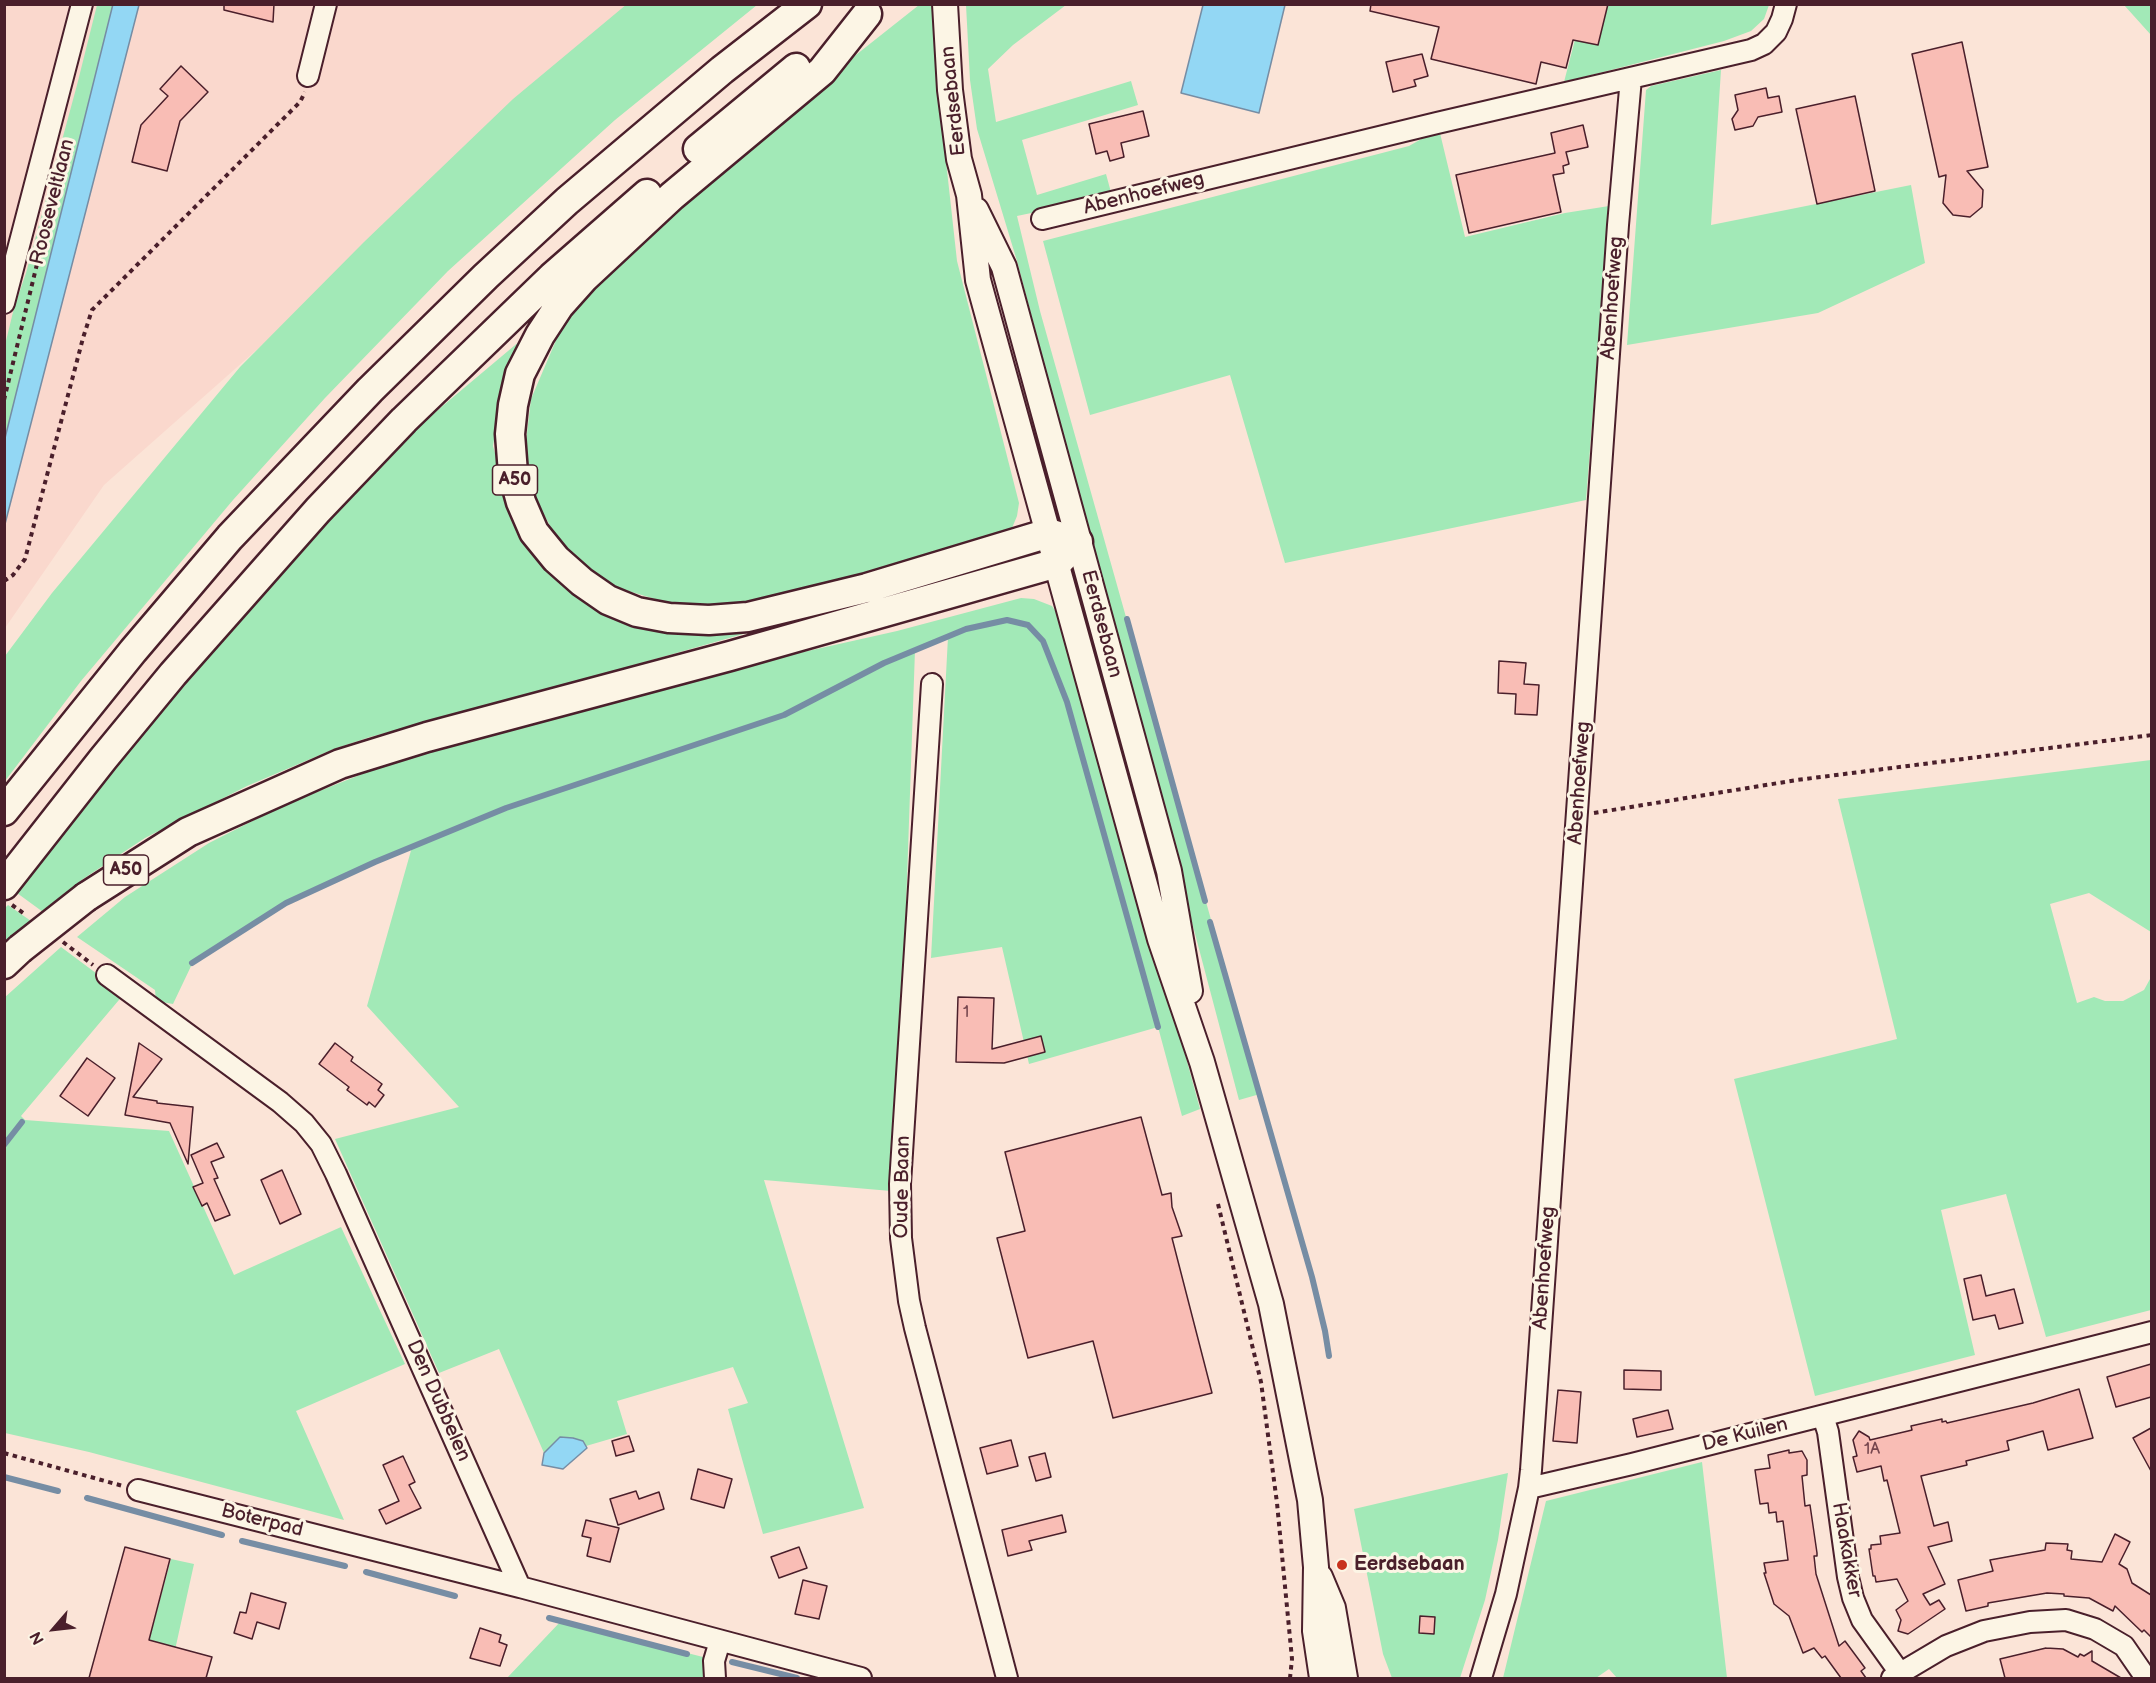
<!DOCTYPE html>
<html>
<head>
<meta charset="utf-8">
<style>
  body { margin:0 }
  #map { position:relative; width:2156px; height:1683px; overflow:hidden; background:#fbe4d7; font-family:"Balsamiq Sans",sans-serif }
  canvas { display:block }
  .frame { position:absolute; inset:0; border:6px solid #4a1f2b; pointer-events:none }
  .north { position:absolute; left:24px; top:1599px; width:60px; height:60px; -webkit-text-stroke:4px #fcf5e5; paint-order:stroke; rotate:242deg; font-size:16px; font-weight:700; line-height:24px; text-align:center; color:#4a1f2b }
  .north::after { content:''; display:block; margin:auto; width:21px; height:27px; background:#4a1f2b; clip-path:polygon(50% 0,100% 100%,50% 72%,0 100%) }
</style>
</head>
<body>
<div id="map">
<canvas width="2156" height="1683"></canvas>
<div class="frame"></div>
<div class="north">N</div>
</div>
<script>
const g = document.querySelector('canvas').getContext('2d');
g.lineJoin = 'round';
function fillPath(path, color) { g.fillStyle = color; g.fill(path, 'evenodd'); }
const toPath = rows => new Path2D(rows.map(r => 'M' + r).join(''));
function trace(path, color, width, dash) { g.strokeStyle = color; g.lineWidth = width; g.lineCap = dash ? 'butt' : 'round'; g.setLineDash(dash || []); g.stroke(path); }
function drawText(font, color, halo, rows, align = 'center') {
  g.font = font + ' "Balsamiq Sans",sans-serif'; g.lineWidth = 6; g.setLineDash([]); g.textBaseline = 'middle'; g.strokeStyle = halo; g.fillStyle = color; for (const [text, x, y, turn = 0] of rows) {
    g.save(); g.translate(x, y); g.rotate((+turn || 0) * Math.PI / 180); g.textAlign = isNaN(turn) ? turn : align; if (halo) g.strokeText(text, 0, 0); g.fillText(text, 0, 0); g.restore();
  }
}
fillPath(toPath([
  [5,5,646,5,104,485,5,628]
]), '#fad8cd');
fillPath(toPath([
  [627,4,757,5,615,120,448,271,325,398,233,500,81,681,5,781,5,656,52,593,240,367,364,242,513,99],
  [97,5,113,5,5,438,5,345,14,308,26,273,77,85],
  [919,5,938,5,939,98,957,261,1019,503,1017,516,1012,528,1003,536,993,541,783,596,712,607,665,602,615,587,583,565,555,535,534,496,525,450,531,399,560,331,606,267,708,172],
  [966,5,1066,5,1013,45,988,69,996,122,1131,81,1138,105,1022,140,1037,195,1106,174,1112,196,1017,216,1040,311,1260,1094,1239,1100,1017,261,977,129,970,80],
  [1584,5,1769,5,1764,19,1751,31,1724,41,1564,82],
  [2124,5,2151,5,2151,35],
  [1721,70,1711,225,1911,185,1925,263,1818,313,1627,345,1646,90,1651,86],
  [1439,129,1465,237,1565,213,1609,206,1586,500,1285,563,1230,375,1090,415,1043,241,1409,146],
  [533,330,502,391,493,446,510,506,609,614,814,614,493,705,370,737,334,749,247,786,145,838,83,879,43,912,17,893,98,789,275,576,370,467],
  [1021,598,1034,599,1052,606,1071,635,1200,1109,1182,1116,1158,1027,1029,1064,1002,947,931,958,948,637,915,650,903,993,891,1191,764,1180,864,1508,763,1534,728,1409,748,1403,733,1367,617,1401,627,1434,586,1446,583,1441,573,1438,561,1437,544,1453,499,1349,439,1373,335,1139,459,1107,367,1006,412,847,343,875,290,900,236,932,193,962,173,1004,156,1001,155,990,77,937,125,897,209,843,284,805,380,767,448,745,723,670,897,631],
  [2151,760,2151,932,2089,893,2050,904,2077,1003,2094,997,2105,1001,2123,1001,2144,990,2150,979,2151,1310,2046,1337,2006,1194,1941,1210,1975,1355,1815,1396,1734,1079,1897,1039,1838,799],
  [8,905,31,921,5,944,4,909],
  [61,947,124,994,21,1116,25,1120,169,1131,234,1275,341,1227,405,1364,296,1411,344,1520,89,1452,5,1433,4,998],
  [1702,1462,1727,1678,1617,1678,1609,1669,1596,1678,1503,1678,1546,1501],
  [1508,1473,1498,1540,1485,1600,1460,1678,1392,1678,1383,1654,1354,1509],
  [171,1559,194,1564,175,1650,167,1678,139,1678],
  [561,1621,707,1658,710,1678,507,1678]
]), '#a2e9b7');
const water = toPath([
  [113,4,139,5,5,524,5,438,113,4],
  [1203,5,1285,5,1259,113,1181,93,1203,5],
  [560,1437,573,1438,583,1441,587,1448,563,1469,542,1465,544,1453,560,1437]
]);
fillPath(water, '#93d7f4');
trace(water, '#768da4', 1.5);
trace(toPath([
  [1127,619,1205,901],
  [1210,922,1312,1277,1325,1331,1329,1356],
  [192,963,286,903,375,862,506,808,784,715,884,663,966,629,1007,620,1028,625,1043,641,1067,702,1158,1027],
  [4,1145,22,1122],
  [4,1477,58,1491],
  [87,1498,222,1535],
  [242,1541,345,1566],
  [366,1572,455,1596],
  [549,1618,687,1654],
  [732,1662,797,1678]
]), '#768da4', 6);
const building = toPath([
  [224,4,274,4,273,22,224,10,224,4],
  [1371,4,1608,4,1598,45,1573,40,1566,68,1541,62,1536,84,1431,59,1439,27,1370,11,1371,4],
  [1962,42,1988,167,1967,171,1983,190,1982,207,1970,217,1953,215,1943,203,1946,175,1939,177,1912,54,1962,42],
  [1422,54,1428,76,1414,80,1416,86,1393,92,1386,62,1422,54],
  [181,66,208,92,180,121,167,171,132,162,141,125,168,96,160,89,181,66],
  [1766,88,1768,98,1779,96,1782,112,1758,117,1753,126,1735,130,1732,119,1738,110,1735,95,1766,88],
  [1855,96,1875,191,1817,204,1796,109,1855,96],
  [1143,111,1149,136,1121,143,1124,157,1110,161,1107,151,1096,154,1089,124,1143,111],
  [1583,125,1588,147,1566,152,1569,164,1563,166,1564,173,1553,175,1561,212,1469,233,1456,175,1555,153,1551,133,1583,125],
  [1499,661,1526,663,1524,684,1539,685,1537,715,1515,714,1516,694,1498,693,1499,661],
  [958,997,994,998,992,1049,1041,1036,1045,1052,1004,1063,956,1062,958,997],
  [139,1043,162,1059,133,1097,157,1101,157,1103,193,1107,188,1164,170,1123,125,1115,139,1043],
  [335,1043,353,1057,351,1061,382,1084,378,1090,384,1095,375,1107,369,1102,367,1105,347,1090,349,1087,319,1064,335,1043],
  [87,1058,115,1078,88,1116,60,1096,87,1058],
  [1141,1117,1162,1195,1171,1193,1172,1207,1182,1236,1172,1238,1212,1393,1113,1418,1093,1341,1028,1358,997,1238,1025,1231,1005,1152,1141,1117],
  [217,1143,224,1157,211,1162,218,1178,214,1179,230,1215,215,1221,207,1203,202,1206,193,1187,203,1183,191,1155,217,1143],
  [282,1170,301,1214,280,1224,261,1180,282,1170],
  [1981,1275,1986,1296,2014,1289,2023,1323,1999,1329,1995,1315,1973,1320,1964,1279,1981,1275],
  [2151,1364,2151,1397,2116,1407,2107,1377,2151,1364],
  [1624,1370,1661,1371,1661,1390,1624,1389,1624,1370],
  [2079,1389,2093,1438,2048,1450,2043,1431,2007,1441,2009,1450,1966,1461,1967,1465,1921,1476,1934,1526,1948,1522,1952,1541,1928,1547,1945,1584,1923,1594,1930,1605,1939,1600,1945,1609,1908,1634,1898,1631,1901,1620,1896,1610,1908,1601,1897,1579,1876,1582,1875,1576,1873,1576,1869,1549,1871,1549,1871,1545,1881,1544,1880,1536,1900,1533,1887,1480,1884,1481,1881,1466,1857,1472,1853,1457,1857,1456,1853,1440,1859,1431,1869,1437,1870,1440,1908,1431,1912,1430,1911,1426,1942,1419,1942,1422,1946,1421,1947,1423,2033,1403,2079,1389],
  [1558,1390,1581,1392,1577,1443,1553,1441,1558,1390],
  [1668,1410,1673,1429,1637,1437,1633,1419,1668,1410],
  [2151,1428,2151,1471,2133,1438,2151,1428],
  [629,1436,634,1451,616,1456,612,1441,629,1436],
  [1011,1440,1018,1466,987,1474,980,1448,1011,1440],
  [1789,1450,1789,1453,1802,1451,1807,1460,1807,1475,1802,1476,1805,1506,1810,1505,1817,1553,1817,1556,1814,1556,1816,1574,1839,1646,1845,1641,1865,1668,1861,1671,1866,1678,1841,1678,1825,1656,1822,1658,1814,1648,1803,1653,1789,1616,1774,1604,1764,1573,1766,1573,1764,1563,1788,1560,1783,1521,1777,1522,1776,1512,1769,1513,1768,1503,1760,1504,1755,1470,1770,1468,1768,1455,1789,1450],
  [1045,1453,1051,1477,1036,1481,1029,1457,1045,1453],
  [403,1456,415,1482,409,1485,421,1508,386,1524,379,1510,399,1501,383,1465,403,1456],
  [698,1469,732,1479,724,1508,691,1499,698,1469],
  [636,1491,639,1499,659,1492,664,1509,618,1525,610,1499,636,1491],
  [1062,1515,1066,1532,1029,1541,1032,1550,1008,1556,1002,1530,1062,1515],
  [586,1520,619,1528,610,1562,587,1556,591,1538,582,1536,586,1520],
  [2115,1534,2130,1542,2119,1564,2127,1569,2132,1583,2151,1595,2151,1637,2144,1630,2142,1632,2115,1606,2113,1611,2089,1598,2064,1596,2064,1594,2047,1593,1988,1603,1988,1606,1966,1611,1958,1580,1993,1571,1990,1560,2045,1550,2046,1543,2068,1544,2067,1550,2072,1551,2071,1559,2102,1562,2115,1534],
  [125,1547,170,1559,149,1640,212,1657,206,1678,89,1678,125,1547],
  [799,1547,807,1568,779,1578,771,1557,799,1547],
  [803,1580,827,1586,819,1619,795,1614,803,1580],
  [251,1593,286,1603,279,1629,257,1622,252,1639,234,1633,240,1612,246,1613,251,1593],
  [1420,1616,1435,1617,1434,1634,1419,1633,1420,1616],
  [480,1628,501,1635,499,1642,507,1645,500,1666,470,1658,480,1628],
  [2046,1648,2063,1649,2078,1657,2080,1654,2084,1656,2092,1651,2092,1661,2121,1678,2005,1678,2000,1659,2046,1648]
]);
fillPath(building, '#f9bdb5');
trace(building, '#4a1f2b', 1.5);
const minor = toPath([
  [308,76,326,4],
  [1042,219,1437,123,1751,50,1764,44,1776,32,1782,19,1786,4],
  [4,303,82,4],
  [932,684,900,1184,901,1238,909,1301,915,1328,1007,1678],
  [107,975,280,1102,304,1123,321,1144,336,1174,520,1587,861,1678],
  [1823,1416,1828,1432,1848,1577,1853,1598,1862,1620,1900,1673],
  [1529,1488,1632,1464,2152,1332],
  [138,1490,520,1587],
  [715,1678,714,1661,720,1641],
  [1481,1678,1506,1594,1529,1488,1531,1470,1618,225,1631,78],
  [1892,1678,1946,1646,1984,1631,2030,1622,2066,1620,2095,1629,2124,1646,2146,1678]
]);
const major = toPath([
  [945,4,950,90,959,159,969,195,978,280,1160,939,1202,1062,1271,1304,1310,1500,1316,1567,1315,1631,1322,1678],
  [976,210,1004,267,1169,871,1190,991],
  [1320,1577,1333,1608,1345,1678]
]);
const highway = toPath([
  [698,149,796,68],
  [4,811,133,651,230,537,370,390,486,276,567,201,722,70,807,4],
  [4,885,103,759,173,674,318,510,404,420,552,277,647,194],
  [86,897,188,832,340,764,427,737,730,656,1057,563,1078,542,1049,533,867,588,748,617,709,620,669,618,637,612,608,600,582,582,556,559,534,532,521,502,513,473,510,434,513,405,520,374,540,335,559,306,584,278,672,196,822,71,867,14],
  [4,964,20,949]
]);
trace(minor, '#4a1f2b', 24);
trace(major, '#4a1f2b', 28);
trace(highway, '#4a1f2b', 33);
trace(toPath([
  [4,400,54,194],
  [4,581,13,575,25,559,83,338,92,310,300,102,305,92],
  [1594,813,1797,780,2152,735],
  [12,905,26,915],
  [63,942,93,965],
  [1218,1204,1261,1382,1277,1503,1292,1659,1290,1678],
  [4,1453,123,1486]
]), '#4a1f2b', 4, [4.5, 4.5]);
trace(minor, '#fcf5e5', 20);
trace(major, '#fcf5e5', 24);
trace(highway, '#fcf5e5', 28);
const highwayBridge = toPath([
  [20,949,86,897]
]);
trace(highwayBridge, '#4a1f2b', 33, []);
trace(highwayBridge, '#fcf5e5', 28);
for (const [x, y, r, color] of [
  [1342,1565,6,"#c8321e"]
]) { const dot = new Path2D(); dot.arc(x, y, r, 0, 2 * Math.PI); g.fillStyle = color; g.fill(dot); trace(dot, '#fcf5e5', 2); }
drawText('16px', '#76464e', null, [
  ["1",966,1013],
  ["1A",1872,1450]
]);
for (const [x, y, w] of [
  [515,480,45],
  [126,870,45]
]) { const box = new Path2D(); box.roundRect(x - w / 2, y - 15, w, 30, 4.5); g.fillStyle = '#fcf5e5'; g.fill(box); trace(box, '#4a1f2b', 1.5); }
drawText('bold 18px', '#4a1f2b', null, [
  ["A50",515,480],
  ["A50",126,870]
]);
drawText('20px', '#4a1f2b', '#fcf5e5', [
  ["Eerdsebaan",954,101,-96],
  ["Abenhoefweg",1144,194,-14],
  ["Rooseveltlaan",53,202,-76],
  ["Abenhoefweg",1613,298,-86],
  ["Eerdsebaan",1101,624,75],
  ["Abenhoefweg",1580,783,-86],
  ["Oude Baan",903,1187,-89],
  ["Abenhoefweg",1545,1268,-86],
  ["Den Dubbelen",438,1401,66],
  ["De Kuilen",1745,1435,-14],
  ["Boterpad",262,1521,14],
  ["Haakakker",1846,1550,80]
]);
drawText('bold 20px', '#4a1f2b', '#fcf5e5', [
  ["Eerdsebaan",1354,1565]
], 'left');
</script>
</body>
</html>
